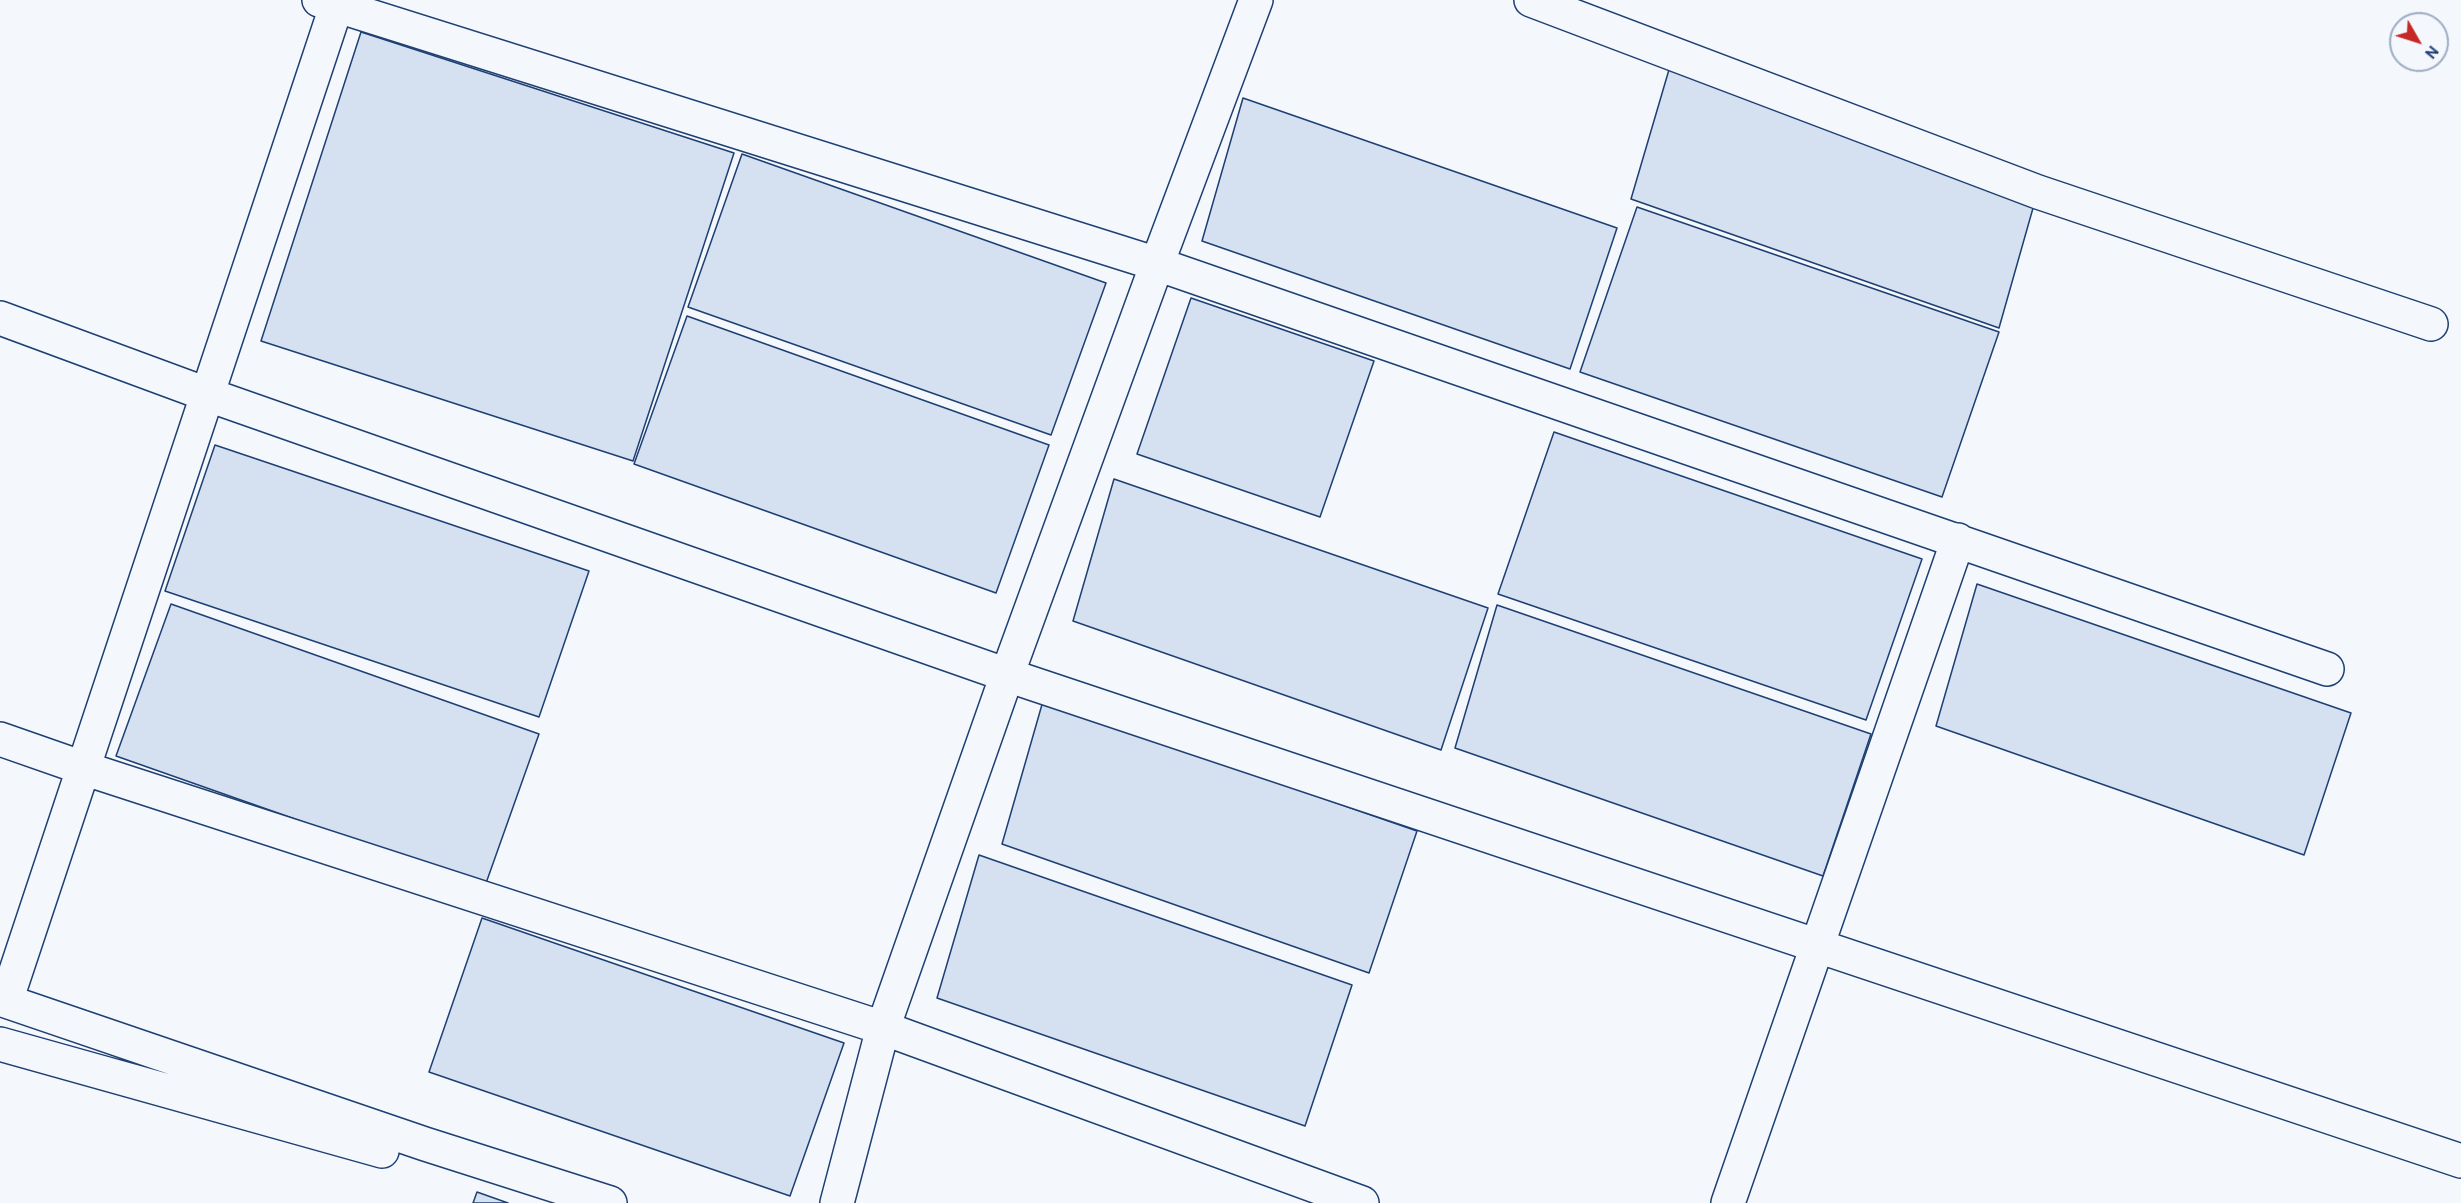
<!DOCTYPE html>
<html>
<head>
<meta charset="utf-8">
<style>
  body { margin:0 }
  #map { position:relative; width:2461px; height:1203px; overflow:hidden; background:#f4f7fb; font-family:Cabin,sans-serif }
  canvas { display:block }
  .north { position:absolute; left:2389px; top:12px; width:60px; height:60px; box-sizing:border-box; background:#f4f7fb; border:2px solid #9eadc5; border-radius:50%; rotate:129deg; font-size:16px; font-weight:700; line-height:24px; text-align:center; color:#1d3f73 }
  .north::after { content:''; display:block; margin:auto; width:21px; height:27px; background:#c62828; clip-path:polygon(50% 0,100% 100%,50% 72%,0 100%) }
</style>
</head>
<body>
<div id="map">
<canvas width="2461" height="1203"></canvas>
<div class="north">N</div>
</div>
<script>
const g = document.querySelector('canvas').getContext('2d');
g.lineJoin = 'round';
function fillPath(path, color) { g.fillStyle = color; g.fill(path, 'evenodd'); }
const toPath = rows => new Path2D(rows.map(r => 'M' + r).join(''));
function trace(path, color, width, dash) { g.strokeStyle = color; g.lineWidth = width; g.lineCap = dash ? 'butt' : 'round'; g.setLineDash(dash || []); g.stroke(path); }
const building = toPath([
  [361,32,734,153,633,461,261,341,361,32],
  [1673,56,2037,194,1999,328,1631,199,1673,56],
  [1243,98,1617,228,1570,369,1202,241,1243,98],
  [742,154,1106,283,1051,435,688,307,742,154],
  [1637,207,1999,332,1942,497,1580,372,1637,207],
  [1191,298,1374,361,1320,517,1137,454,1191,298],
  [687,316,1049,445,996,593,634,464,687,316],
  [1554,432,1922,559,1866,720,1498,594,1554,432],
  [215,445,589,571,539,717,165,591,215,445],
  [1114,479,1488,608,1441,750,1073,621,1114,479],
  [1977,584,2351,713,2304,855,1936,726,1977,584],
  [171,604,539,734,485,886,116,756,171,604],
  [1497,605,1871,734,1823,876,1455,748,1497,605],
  [1043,701,1417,831,1369,973,1002,844,1043,701],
  [979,855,1352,985,1305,1126,937,998,979,855],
  [482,918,844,1043,790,1196,429,1072,482,918],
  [477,1192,508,1203,473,1203,477,1192]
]);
fillPath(building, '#d5e0f0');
trace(building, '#1d3f73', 1.5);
const minor = toPath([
  [319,0,1157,264,2327,669],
  [1531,0,2038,192,2431,324],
  [0,318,206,394,1007,675,2461,1161],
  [0,739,83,768,883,1028,1362,1203],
  [0,999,425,1144,610,1203],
  [6,1001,336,7],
  [0,1044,382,1151],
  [837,1203,883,1028,1007,675,1157,264,1256,0],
  [1728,1203,1958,540]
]);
trace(minor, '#1d3f73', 36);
trace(minor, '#f4f7fb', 33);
</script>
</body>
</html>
